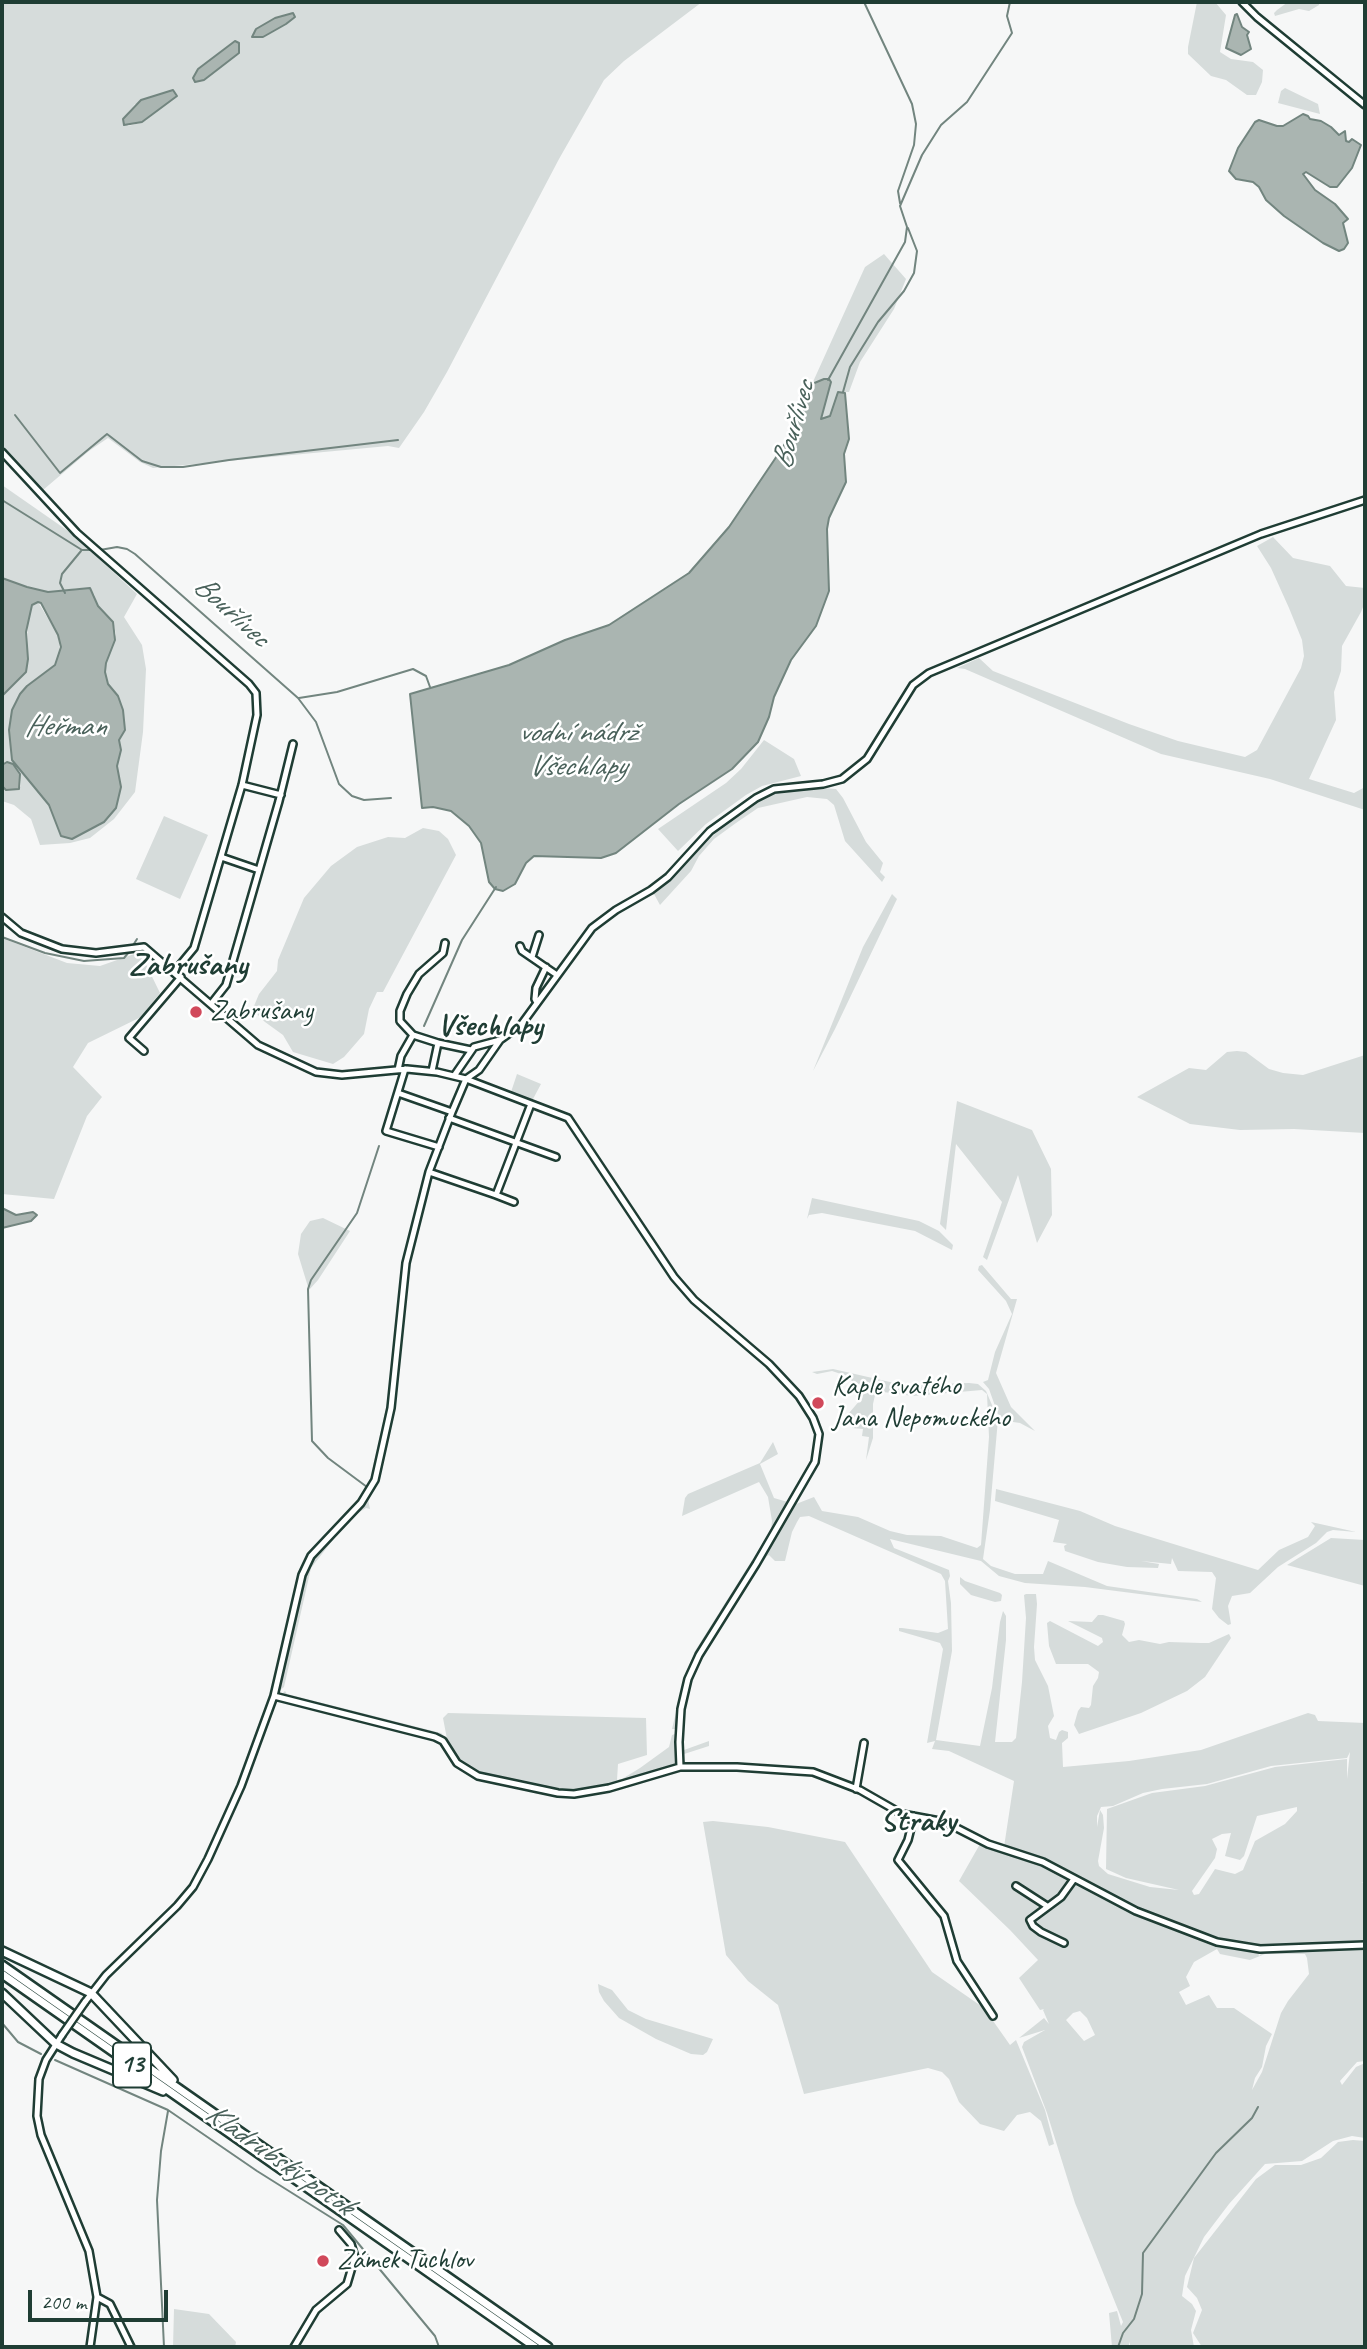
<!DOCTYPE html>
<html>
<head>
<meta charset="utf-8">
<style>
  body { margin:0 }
  #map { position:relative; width:1367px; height:2349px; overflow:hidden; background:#f6f7f7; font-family:Caveat,sans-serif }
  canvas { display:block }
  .frame { position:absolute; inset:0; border:4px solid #1f3d34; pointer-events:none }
  .scale { position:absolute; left:28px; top:2290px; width:140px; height:32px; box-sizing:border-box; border:4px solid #1f3d34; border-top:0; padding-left:9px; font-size:21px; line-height:24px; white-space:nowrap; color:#1f3d34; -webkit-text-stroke:5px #fff; paint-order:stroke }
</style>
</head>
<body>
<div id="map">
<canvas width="1367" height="2349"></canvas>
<div class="frame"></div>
<div class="scale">200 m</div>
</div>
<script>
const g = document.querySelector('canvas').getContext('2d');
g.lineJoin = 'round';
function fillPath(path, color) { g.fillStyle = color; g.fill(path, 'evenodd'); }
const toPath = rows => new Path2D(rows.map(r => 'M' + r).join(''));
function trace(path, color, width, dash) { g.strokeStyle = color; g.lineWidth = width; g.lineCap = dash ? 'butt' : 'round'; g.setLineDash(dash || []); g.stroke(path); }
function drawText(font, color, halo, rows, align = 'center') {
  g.font = font + ' Caveat,sans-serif'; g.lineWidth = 5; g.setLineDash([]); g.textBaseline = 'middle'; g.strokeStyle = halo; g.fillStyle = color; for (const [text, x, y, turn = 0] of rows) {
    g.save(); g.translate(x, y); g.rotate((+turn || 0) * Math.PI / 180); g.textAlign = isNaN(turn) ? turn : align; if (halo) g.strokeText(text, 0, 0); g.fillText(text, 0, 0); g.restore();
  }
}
fillPath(toPath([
  [2,2,702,2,624,61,604,80,559,159,447,372,424,412,399,448,388,446,153,468,140,462,108,438,89,451,43,490,2,449],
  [293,13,295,17,263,37,256,29,275,18],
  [236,41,239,53,204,80,196,72],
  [135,104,163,105,140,123,128,126,123,119],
  [1197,2,1215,2,1226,15,1220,52,1231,59,1253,62,1263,70,1262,82,1256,95,1247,95,1226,80,1211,76,1188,54,1188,47],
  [1288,2,1319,2,1319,5,1309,11,1299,9,1275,16,1274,13,1277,10],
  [1285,88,1318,104,1320,114,1278,103,1281,91],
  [884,254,906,279,894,309,860,362,849,392,838,392,830,416,821,420,831,382,828,379,824,379,812,384,865,267],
  [2,485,71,533,137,594,124,617,142,645,146,669,143,732,135,792,114,819,90,838,70,843,40,845,31,819,14,805,2,801,2,786,6,790,19,789,21,786,20,774,3,763,2,765,2,696,21,678,27,647,28,617,32,605,38,602,58,635,60,650,55,665,27,686,15,702,9,730,12,760,49,805,61,836,72,839,88,829,99,826,116,809,121,787,117,766,121,750,119,740,125,730,123,710,118,696,108,684,105,672,106,663,116,634,113,622,98,606,94,594,80,588,48,592,27,587,2,578],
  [1273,537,1293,558,1330,566,1346,586,1365,588,1365,602,1361,612,1342,646,1341,671,1334,692,1336,720,1309,779,1354,793,1365,787,1365,810,1270,779,1161,754,965,669,957,668,979,658,993,671,1129,724,1178,741,1245,757,1257,750,1301,668,1304,656,1302,640,1289,608,1271,568,1257,546],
  [764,740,794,759,801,776,762,786,746,795,706,824,678,851,658,829,726,783,741,769],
  [822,788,836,789,843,798,866,842,883,863,880,872,885,877,882,882,845,841,834,805,827,799,807,797,758,808,736,823,714,839,699,856,691,871,660,905,654,894,725,824,749,806,777,792],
  [164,816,208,835,180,899,136,879],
  [423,828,439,831,448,839,456,855,383,992,377,992,369,1009,364,1034,344,1057,333,1064,293,1052,283,1035,265,1022,256,1013,254,1006,259,994,277,971,278,960,304,898,331,866,357,847,388,837,405,838],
  [892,894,897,899,835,1029,813,1071,863,947],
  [2,938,67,963,100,966,140,952,160,993,141,1017,88,1043,73,1067,102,1097,87,1116,54,1199,2,1194],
  [1237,1051,1246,1052,1269,1069,1283,1073,1303,1075,1365,1055,1365,1133,1294,1129,1240,1130,1190,1124,1137,1097,1189,1068,1206,1070,1227,1052],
  [517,1074,541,1084,533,1099,531,1100,511,1092],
  [957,1101,1032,1130,1051,1169,1052,1215,1037,1243,1018,1175,987,1260,983,1257,1002,1202,956,1144,946,1230,940,1224],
  [812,1198,919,1221,939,1231,953,1245,952,1250,915,1231,822,1213,809,1215,807,1219],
  [323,1218,350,1231,318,1280,309,1290,298,1254,301,1234,310,1221],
  [982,1265,1011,1299,1017,1299,996,1373,1011,1407,1035,1431,1020,1423,1000,1420,989,1389,983,1382,988,1380,995,1352,1012,1314,1006,1301,978,1270,979,1266],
  [833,1369,903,1385,969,1383,978,1384,986,1391,998,1419,990,1510,983,1559,991,1566,1015,1574,1043,1574,1048,1561,1107,1586,1197,1599,1202,1602,1085,1587,1025,1583,999,1576,981,1561,890,1539,894,1548,949,1570,950,1576,948,1581,951,1603,952,1651,936,1740,980,1746,992,1688,1000,1622,1003,1611,1006,1616,1006,1640,995,1742,1012,1742,1016,1738,1022,1682,1026,1618,1024,1595,1026,1594,1036,1594,1037,1604,1034,1647,1035,1660,1048,1686,1054,1716,1048,1726,1050,1738,1056,1740,1059,1732,1062,1730,1068,1732,1068,1738,1062,1743,1063,1767,1129,1761,1201,1750,1308,1713,1315,1715,1318,1721,1365,1723,1365,1883,1361,1882,1365,1884,1365,1943,1261,1947,1226,1941,1138,1908,1054,1864,1004,1847,1014,1781,949,1751,932,1749,935,1741,927,1743,943,1649,940,1643,899,1631,899,1628,902,1628,938,1633,948,1629,945,1581,941,1574,809,1516,800,1517,797,1522,792,1532,785,1561,775,1561,769,1555,767,1556,703,1653,687,1696,683,1721,683,1748,684,1750,709,1741,709,1746,681,1755,681,1726,684,1702,698,1660,796,1504,814,1497,822,1511,858,1517,890,1531,907,1535,941,1536,977,1548,981,1545,989,1437,987,1394,982,1390,913,1396,876,1391,873,1404,873,1438,866,1460,869,1437,862,1436,863,1429,852,1428,849,1413,861,1399,860,1389,847,1376,832,1371,817,1374,812,1372],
  [1350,1752,1347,1779,1347,1759,1275,1767,1205,1786,1152,1793,1107,1809,1106,1869,1126,1878,1179,1890,1150,1887,1108,1874,1099,1866,1098,1861,1104,1828,1103,1815,1100,1810,1097,1827,1097,1816,1101,1807,1113,1806,1143,1793,1162,1789,1207,1784,1271,1766,1347,1758],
  [1297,1807,1297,1811,1285,1824,1255,1841,1243,1870,1235,1874,1215,1869,1199,1894,1194,1895,1192,1891,1215,1858,1217,1849,1212,1839,1222,1834,1231,1833,1225,1856,1240,1860,1244,1856,1257,1816],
  [773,1442,778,1454,760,1464,774,1498,791,1503,695,1658,678,1729,672,1729,684,1679,695,1651,771,1530,772,1521,768,1497,759,1482,682,1516,685,1498,688,1494,760,1463],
  [996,1489,1080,1511,1115,1526,1258,1570,1279,1550,1308,1537,1315,1526,1311,1522,1356,1532,1333,1530,1327,1532,1316,1543,1278,1567,1250,1593,1232,1596,1228,1606,1231,1624,1228,1625,1219,1618,1212,1609,1216,1578,1212,1572,1178,1571,1172,1558,1171,1564,1141,1561,1159,1564,1158,1568,1127,1567,1098,1562,1065,1551,1064,1546,1067,1544,1053,1542,1059,1520,995,1501],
  [368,1499,370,1509,366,1508,358,1513,336,1536,311,1568,284,1687,278,1692,307,1570,317,1553],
  [1331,1538,1365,1540,1365,1586,1287,1565],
  [960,1577,965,1581,1000,1593,1002,1595,1001,1601,995,1602,971,1595,960,1584],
  [1098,1615,1103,1615,1124,1621,1125,1624,1122,1635,1129,1642,1139,1640,1160,1644,1169,1642,1201,1643,1209,1643,1229,1634,1231,1638,1205,1677,1187,1691,1141,1713,1079,1734,1074,1725,1078,1711,1081,1707,1089,1708,1091,1705,1093,1686,1098,1678,1099,1672,1088,1664,1056,1664,1049,1646,1047,1623,1050,1621,1098,1646,1103,1642,1102,1638,1068,1621,1092,1622],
  [285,1691,287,1694,441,1733,447,1739,443,1718,448,1713,646,1718,647,1755,618,1764,617,1780,622,1779,640,1768,669,1747,672,1735,678,1733,677,1760,675,1766,624,1782,565,1792,483,1776,461,1764,443,1740,281,1695],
  [713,1821,768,1827,845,1842,932,1972,984,2008,1010,2045,1016,2040,1045,2110,1054,2144,1049,2146,1041,2121,1030,2112,1017,2115,1004,2131,980,2124,959,2102,949,2079,942,2072,928,2068,804,2094,778,2005,748,1981,726,1955,703,1822],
  [980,1844,1043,1865,1098,1896,1145,1917,1224,1947,1258,1951,1259,1956,1263,1952,1292,1950,1365,1948,1365,2061,1357,2062,1340,2081,1342,2085,1356,2067,1365,2063,1365,2138,1352,2136,1333,2141,1302,2161,1265,2164,1229,2204,1204,2237,1185,2276,1182,2296,1192,2304,1196,2311,1191,2330,1194,2347,1130,2347,1130,2342,1128,2347,1112,2347,1109,2313,1117,2311,1121,2326,1123,2322,1075,2203,1047,2113,1022,2047,1024,2042,1045,2030,1019,2038,1044,2018,1049,2024,1043,2010,1044,2009,1040,2010,1019,1978,1038,1960,1010,1930,959,1881],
  [1217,1949,1220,1954,1250,1960,1265,1954,1305,1954,1307,1958,1309,1974,1288,2001,1281,2013,1262,2072,1252,2090,1255,2078,1262,2067,1266,2046,1272,2034,1234,2008,1217,2008,1209,1995,1186,2005,1179,1992,1190,1986,1186,1977,1194,1962],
  [1080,2011,1087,2018,1095,2035,1084,2041,1066,2020,1073,2013],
  [598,1984,612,1990,628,2010,646,2019,713,2039,707,2052,703,2055,691,2054,656,2039,619,2018,604,2001,599,1992],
  [1353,2140,1365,2141,1365,2347,1202,2347,1193,2333,1202,2310,1197,2298,1187,2287,1194,2258,1256,2179,1275,2165,1301,2165,1321,2158,1338,2142],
  [174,2309,209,2314,236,2342,235,2347,173,2347]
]), '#d6dcdb');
const water = toPath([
  [293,13,295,17,286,24,263,37,252,37,256,29,275,18,293,13],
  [1237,14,1242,27,1249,32,1247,35,1251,49,1241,55,1226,48,1235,15,1237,14],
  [235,41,239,43,239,53,204,80,195,82,193,78,198,69,235,41],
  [173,90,177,96,142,122,124,125,123,119,141,100,173,90],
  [1303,114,1308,116,1310,119,1321,121,1331,127,1339,135,1345,131,1346,141,1349,142,1352,139,1361,145,1352,168,1337,187,1330,187,1306,172,1303,174,1315,190,1335,204,1348,219,1343,223,1348,243,1344,249,1339,251,1323,243,1284,216,1266,200,1259,187,1253,182,1236,179,1229,171,1238,148,1255,122,1259,120,1277,126,1283,126,1303,114],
  [824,379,829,379,831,382,821,419,830,416,838,392,845,393,849,439,844,454,846,482,829,518,827,529,829,591,816,626,791,660,774,697,769,717,758,742,732,769,679,804,616,853,601,858,534,856,526,863,515,884,503,891,495,889,489,882,481,843,469,826,451,811,433,807,422,808,410,694,509,665,565,640,609,625,689,573,729,527,783,447,802,413,812,384,824,379],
  [2,578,27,587,48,592,90,588,98,606,113,622,115,640,106,663,105,672,108,684,118,696,123,710,125,730,119,740,121,750,117,766,121,787,116,808,104,822,72,839,61,836,49,805,12,760,9,730,12,710,20,694,27,686,55,665,61,647,58,635,41,603,38,602,32,605,26,632,28,659,26,672,2,696,2,578],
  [7,762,13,764,20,774,19,789,6,790,2,786,2,765,7,762],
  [2,1208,16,1215,33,1212,37,1215,31,1221,2,1228,2,1208]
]);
fillPath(water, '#aab5b1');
trace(water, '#72857f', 2);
trace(toPath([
  [864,2,912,104,916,124,914,145,898,191,900,203],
  [828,380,905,242,907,227,900,206,922,155,941,125,967,102,1012,33,1007,16,1010,2],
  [843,392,850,367,878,322,904,291,914,273,917,251,908,228],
  [15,415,60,473,107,434,142,461,161,467,183,467,229,460,398,440],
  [2,500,82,550,94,550],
  [100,550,117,547,127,549,135,554,298,698,316,722,339,784,352,796,364,800,391,798],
  [65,593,60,583,62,574,81,551],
  [299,698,337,692,413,669,426,676,430,687],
  [2,937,45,953,84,961,124,958,129,952],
  [132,947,137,939],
  [424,1026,462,940,496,887],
  [367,1487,328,1458,312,1441,308,1289,311,1280,357,1213,379,1146],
  [2,2023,18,2042,41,2054],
  [55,2060,168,2110,257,2171,343,2225,435,2336,439,2347],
  [164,2347,157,2200,161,2151,168,2111],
  [1118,2347,1123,2333,1134,2319,1142,2294,1143,2253,1216,2153,1252,2118,1258,2107]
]), '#72857f', 2);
const minor = toPath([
  [1242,2,1257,17,1365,105],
  [2,452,77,533,249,684,256,693,257,715,242,785,194,948,175,971],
  [242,785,281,795],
  [221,857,259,870],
  [2,917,21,933,62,949,96,953,144,947,258,1045,316,1072,342,1075,407,1069,437,1072,466,1079,568,1118,674,1277,694,1300,769,1364,799,1396,813,1418,819,1434,815,1462,756,1564,699,1655,688,1679,681,1709,679,1742,680,1767],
  [520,946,522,951,557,975],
  [532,957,539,935],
  [537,1003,535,999,536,988,546,967],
  [211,1004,226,985,279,801,293,744],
  [413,1035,400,1021,400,1011,407,994,419,974,443,953,445,943],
  [144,1051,129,1038,181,977],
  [405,1069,386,1131,439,1147],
  [398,1070,401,1056,413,1035,438,1043],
  [432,1071,438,1043,471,1050],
  [454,1076,474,1047,500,1040],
  [398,1093,452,1112],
  [449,1118,556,1157],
  [429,1172,496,1195,531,1104],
  [496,1195,514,1202],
  [274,1696,435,1737,443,1741,457,1763,478,1776,558,1793,574,1794,609,1788,680,1767,737,1767,813,1772,860,1790,902,1814,945,1822,988,1844,1043,1862,1136,1911,1217,1942,1260,1949,1365,1945],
  [856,1789,864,1743],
  [914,1816,908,1840,898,1860,944,1916,957,1961,993,2016],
  [1016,1886,1047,1906],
  [1064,1943,1041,1932,1033,1926,1030,1920,1061,1897,1074,1879],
  [85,2002,106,1975,177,1906,193,1887,208,1859,241,1786,274,1696,302,1575,311,1556,361,1503,375,1480,391,1408,406,1263,429,1172,452,1112,466,1079,479,1070,500,1040,521,1025,592,928,616,910,651,890,668,877,710,831,756,798,774,789,823,784,842,779,867,759,913,685,929,673,1261,534,1365,500],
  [62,2035,46,2060,39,2079,37,2116,41,2135,89,2251,97,2297,90,2347],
  [97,2297,110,2304,131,2347],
  [294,2347,316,2310,347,2284,355,2257,351,2244,339,2230]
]);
const highway = toPath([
  [2,1951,91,1993,173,2080],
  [2,1965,548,2347],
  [2,1974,535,2347],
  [2,1993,56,2044,73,2053,163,2091]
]);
trace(minor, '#1f3d34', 10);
trace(highway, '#1f3d34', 12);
trace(minor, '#fff', 5);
trace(highway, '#fff', 7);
const minorBridge = toPath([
  [62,2035,85,2002]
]);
trace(minorBridge, '#1f3d34', 10, []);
trace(minorBridge, '#fff', 5);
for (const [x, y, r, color] of [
  [196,1012,7,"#d1495b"],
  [818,1403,7,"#d1495b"],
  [323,2261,7,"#d1495b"]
]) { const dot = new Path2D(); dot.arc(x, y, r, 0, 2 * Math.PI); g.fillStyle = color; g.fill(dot); trace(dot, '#fff', 2.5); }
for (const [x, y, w] of [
  [132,2065,38]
]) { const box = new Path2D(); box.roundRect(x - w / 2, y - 22.5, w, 45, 5); g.fillStyle = '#fff'; g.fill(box); trace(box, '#1f3d34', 2); }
drawText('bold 26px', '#1f3d34', null, [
  ["13",132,2065]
]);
drawText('28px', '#1f3d34', '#fff', [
  ["Zabrušany",210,1012],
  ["Kaple svatého",832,1387],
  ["Jana Nepomuckého",832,1419],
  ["Zámek Tuchlov",337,2261]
], 'left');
drawText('italic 30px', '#49615a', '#fff', [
  ["Bouřlivec",794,425,-74],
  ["Bouřlivec",231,612,42],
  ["Heřman",65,727],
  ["vodní nádrž",577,733],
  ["Všechlapy",577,767],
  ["Kladrubský potok",279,2160,35]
]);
drawText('bold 32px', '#1f3d34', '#fff', [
  ["Zabrušany",188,966],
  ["Všechlapy",490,1027],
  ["Straky",918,1822]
]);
</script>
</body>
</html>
